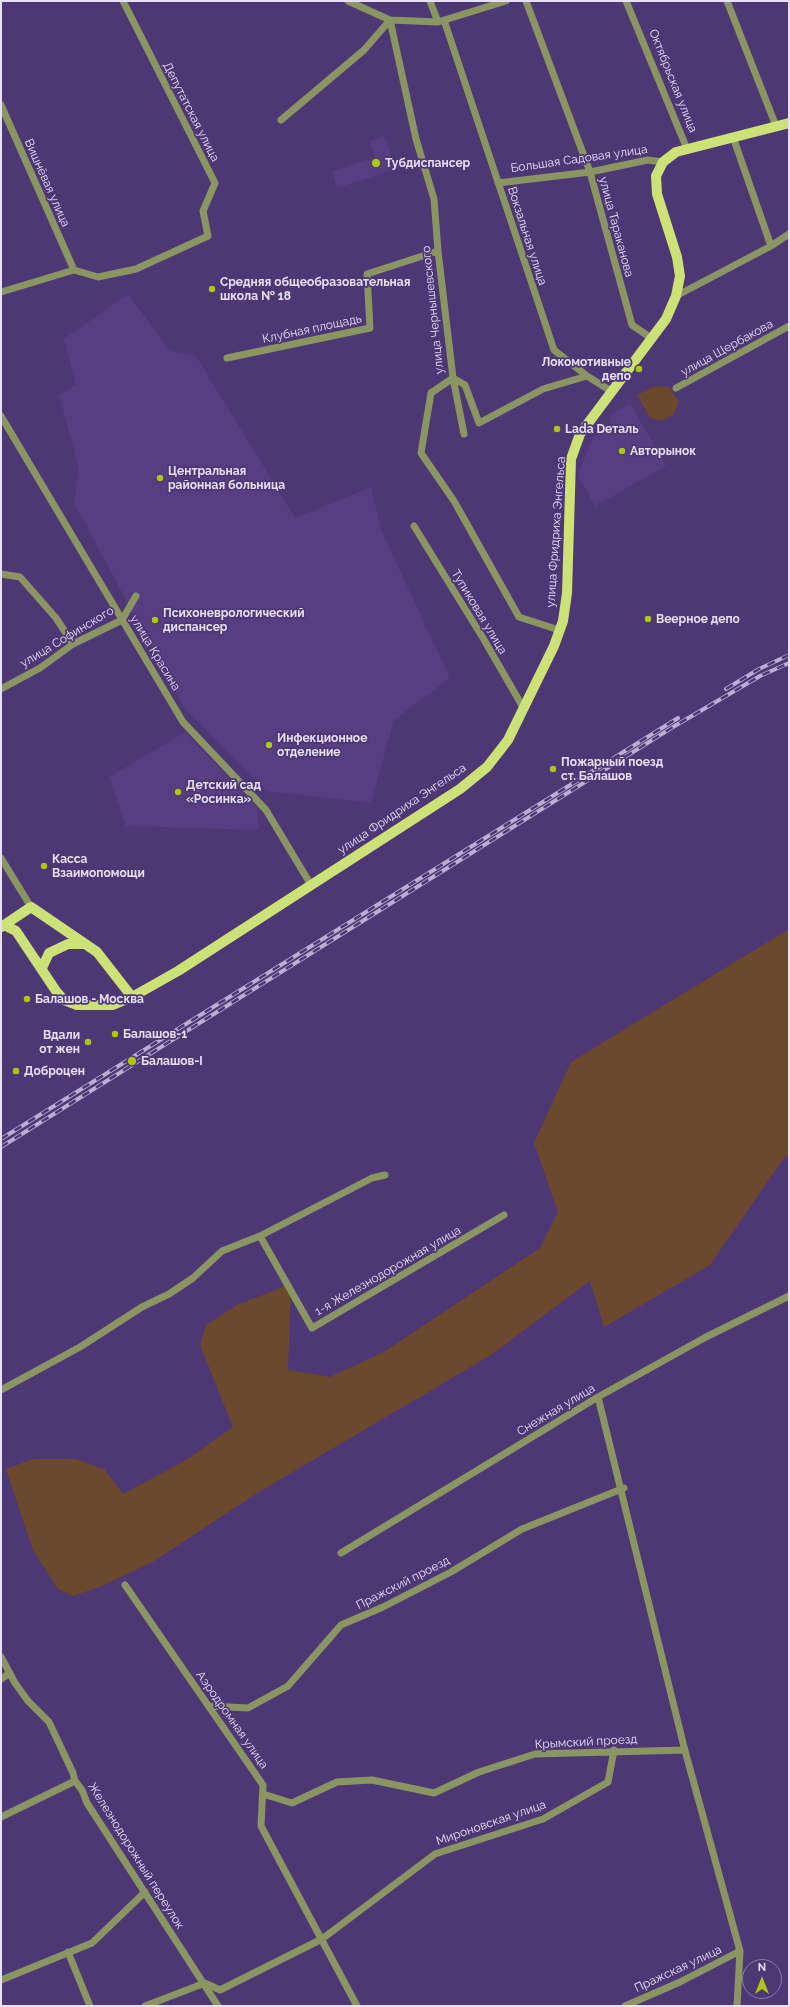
<!DOCTYPE html>
<html>
<head>
<meta charset="utf-8">
<style>
  body { margin:0 }
  #map { position:relative; width:790px; height:2007px; overflow:hidden; background:#4e3775; font-family:Raleway,sans-serif }
  canvas { display:block }
  .frame { position:absolute; inset:0; border:2px solid #e7dffc; pointer-events:none }
  .north { position:absolute; left:742px; top:1959px; width:40px; height:40px; box-sizing:border-box; background:#4e3775; border:1px solid #8b7aab; border-radius:50%; rotate:0deg; font-size:11px; font-weight:700; line-height:16px; text-align:center; color:#e7dffc }
  .north::after { content:''; display:block; margin:auto; width:14px; height:18px; background:#adc60e; clip-path:polygon(50% 0,100% 100%,50% 72%,0 100%) }
</style>
</head>
<body>
<div id="map">
<canvas width="790" height="2007"></canvas>
<div class="frame"></div>
<div class="north">N</div>
</div>
<script>
const g = document.querySelector('canvas').getContext('2d');
g.lineJoin = 'round';
function fillPath(path, color) { g.fillStyle = color; g.fill(path, 'evenodd'); }
const toPath = rows => new Path2D(rows.map(r => 'M' + r).join(''));
function trace(path, color, width, dash) { g.strokeStyle = color; g.lineWidth = width; g.lineCap = dash ? 'butt' : 'round'; g.setLineDash(dash || []); g.stroke(path); }
function drawText(font, color, halo, rows, align = 'center') {
  g.font = font + ' Raleway,sans-serif'; g.lineWidth = 3.5; g.setLineDash([]); g.textBaseline = 'middle'; g.strokeStyle = halo; g.fillStyle = color; for (const [text, x, y, turn = 0] of rows) {
    g.save(); g.translate(x, y); g.rotate((+turn || 0) * Math.PI / 180); g.textAlign = isNaN(turn) ? turn : align; if (halo) g.strokeText(text, 0, 0); g.fillText(text, 0, 0); g.restore();
  }
}
fillPath(toPath([
  [385,136,396,169,337,188,332,171,375,157,370,141],
  [128,294,170,351,196,356,295,518,371,487,381,530,450,678,394,720,371,803,267,791,184,708,74,503,79,469,59,395,76,385,64,339],
  [630,403,666,466,595,506,578,475,593,437,609,426,611,415],
  [185,732,257,808,259,830,126,826,109,777]
]), '#573e83');
fillPath(toPath([
  [655,386,669,387,679,402,673,415,662,421,650,418,637,395],
  [789,929,789,1155,784,1158,710,1265,604,1327,590,1281,491,1355,259,1492,154,1561,100,1587,72,1596,58,1589,33,1550,6,1469,33,1459,76,1459,104,1469,123,1494,188,1459,233,1427,200,1345,206,1325,237,1305,291,1284,288,1370,330,1377,382,1353,540,1248,558,1212,534,1143,571,1062]
]), '#6c482c');
trace(toPath([
  [348,1,390,20,438,22,506,1],
  [430,1,438,22],
  [526,1,590,172,632,325,651,338],
  [626,1,687,149],
  [727,1,776,126],
  [390,20,416,139,434,199,438,251,453,378,464,434],
  [444,20,554,350,587,376],
  [1,105,74,270],
  [281,120,364,50,390,20],
  [733,137,771,246],
  [498,183,590,172,648,160,663,162],
  [1,292,74,270,98,277,136,269,208,236,203,211,215,183,123,1],
  [676,296,771,246,789,234],
  [227,358,370,328,367,274,438,251],
  [453,378,431,393,421,453,454,501,519,617,559,630],
  [453,378,465,385,479,423,543,389,587,376,611,391],
  [676,388,789,326],
  [1,416,183,722,266,810,311,885],
  [414,526,483,638,524,709],
  [1,574,20,577,56,618,73,644],
  [1,689,40,668,73,644,122,620,136,596],
  [1,858,31,907],
  [260,1236,312,1328,504,1215],
  [1,1390,80,1347,142,1307,169,1294,193,1278,222,1251,260,1236,372,1178,385,1175],
  [598,1397,684,1747,740,1951,737,2006],
  [341,1553,598,1397,706,1337,789,1296],
  [125,1585,263,1785,261,1826,357,2006],
  [1,1657,15,1683,28,1701,49,1722,73,1773,75,1781,82,1790,87,1803,218,2006],
  [1,1679,10,1673],
  [209,1706,248,1708,288,1686,341,1625,383,1607,451,1572,522,1529,624,1488],
  [263,1794,292,1803,337,1782,372,1780,434,1793,479,1772,535,1754,685,1750],
  [1,1817,75,1781],
  [68,1952,90,2006],
  [1,1980,92,1943,145,1892],
  [145,2006,205,1983,220,1990,322,1939,435,1854,543,1819,608,1782,614,1750],
  [625,2006,680,1982,740,1951]
]), '#8a9562', 7);
trace(toPath([
  [4,925,16,931,56,991,64,1000,77,1005,113,1005,132,997,178,971,460,789,487,767,508,740,554,646,563,621,567,593,571,459,580,434,666,319,676,296,680,276,677,257,657,194,656,176,663,162,676,152,789,123],
  [1,927,31,907,97,952,132,997],
  [42,968,49,953,68,944,85,944]
]), '#cce176', 10);
const rail = toPath([
  [726,689,759,669,789,655],
  [1,1139,678,718],
  [1,1147,673,727,760,676,789,663]
]);
trace(rail, '#baaed4', 4);
trace(rail, '#4e3775', 2.5, [8]);
for (const [x, y, r, color] of [
  [376,163,5,"#adc60e"],
  [212,289,4,"#adc60e"],
  [639,369,4,"#adc60e"],
  [557,429,4,"#adc60e"],
  [622,451,4,"#adc60e"],
  [160,478,4,"#adc60e"],
  [648,619,4,"#adc60e"],
  [155,620,4,"#adc60e"],
  [269,745,4,"#adc60e"],
  [553,769,4,"#adc60e"],
  [178,792,4,"#adc60e"],
  [44,866,4,"#adc60e"],
  [27,999,4,"#adc60e"],
  [115,1034,4,"#adc60e"],
  [88,1042,4,"#adc60e"],
  [132,1061,5,"#adc60e"],
  [16,1071,4,"#adc60e"]
]) { const dot = new Path2D(); dot.arc(x, y, r, 0, 2 * Math.PI); g.fillStyle = color; g.fill(dot); trace(dot, '#4e3775', 1.5); }
drawText('12px', '#e7dffc', '#4e3775', [
  ["Октябрьская улица",673,81,68],
  ["Депутатская улица",191,112,63],
  ["Большая Садовая улица",579,159,-8],
  ["Вишнёвая улица",47,183,66],
  ["улица Тараканова",616,227,75],
  ["Вокзальная улица",527,236,72],
  ["улица Чернышевского",433,310,-96],
  ["Клубная площадь",312,329,-12],
  ["улица Щербакова",727,348,-29],
  ["улица Фридриха Энгельса",556,532,-86],
  ["Тупиковая улица",479,612,59],
  ["улица Софинского",67,637,-31],
  ["улица Красина",155,653,59],
  ["улица Фридриха Энгельса",402,809,-34],
  ["1-я Железнодорожная улица",388,1271,-30],
  ["Снежная улица",556,1410,-31],
  ["Пражский проезд",403,1583,-27],
  ["Аэродромная улица",232,1720,55],
  ["Крымский проезд",586,1742,-3],
  ["Мироновская улица",491,1823,-19],
  ["Железнодорожный переулок",136,1856,58],
  ["Пражская улица",678,1969,-25]
]);
drawText('bold 12px', '#e7dffc', '#4e3775', [
  ["Тубдиспансер",385,163],
  ["Средняя общеобразовательная",220,282],
  ["школа № 18",220,296],
  ["Локомотивные",631,362,"right"],
  ["депо",631,376,"right"],
  ["Lada Dеталь",565,429],
  ["Авторынок",630,451],
  ["Центральная",168,471],
  ["районная больница",168,485],
  ["Психоневрологический",163,613],
  ["диспансер",163,627],
  ["Веерное депо",656,619],
  ["Инфекционное",277,738],
  ["отделение",277,752],
  ["Пожарный поезд",561,762],
  ["ст. Балашов",561,776],
  ["Детский сад",186,785],
  ["«Росинка»",186,799],
  ["Касса",52,859],
  ["Взаимопомощи",52,873],
  ["Балашов - Москва",35,999],
  ["Балашов-1",123,1034],
  ["Вдали",80,1035,"right"],
  ["от жен",80,1049,"right"],
  ["Балашов-I",141,1061],
  ["Доброцен",24,1071]
], 'left');
</script>
</body>
</html>
